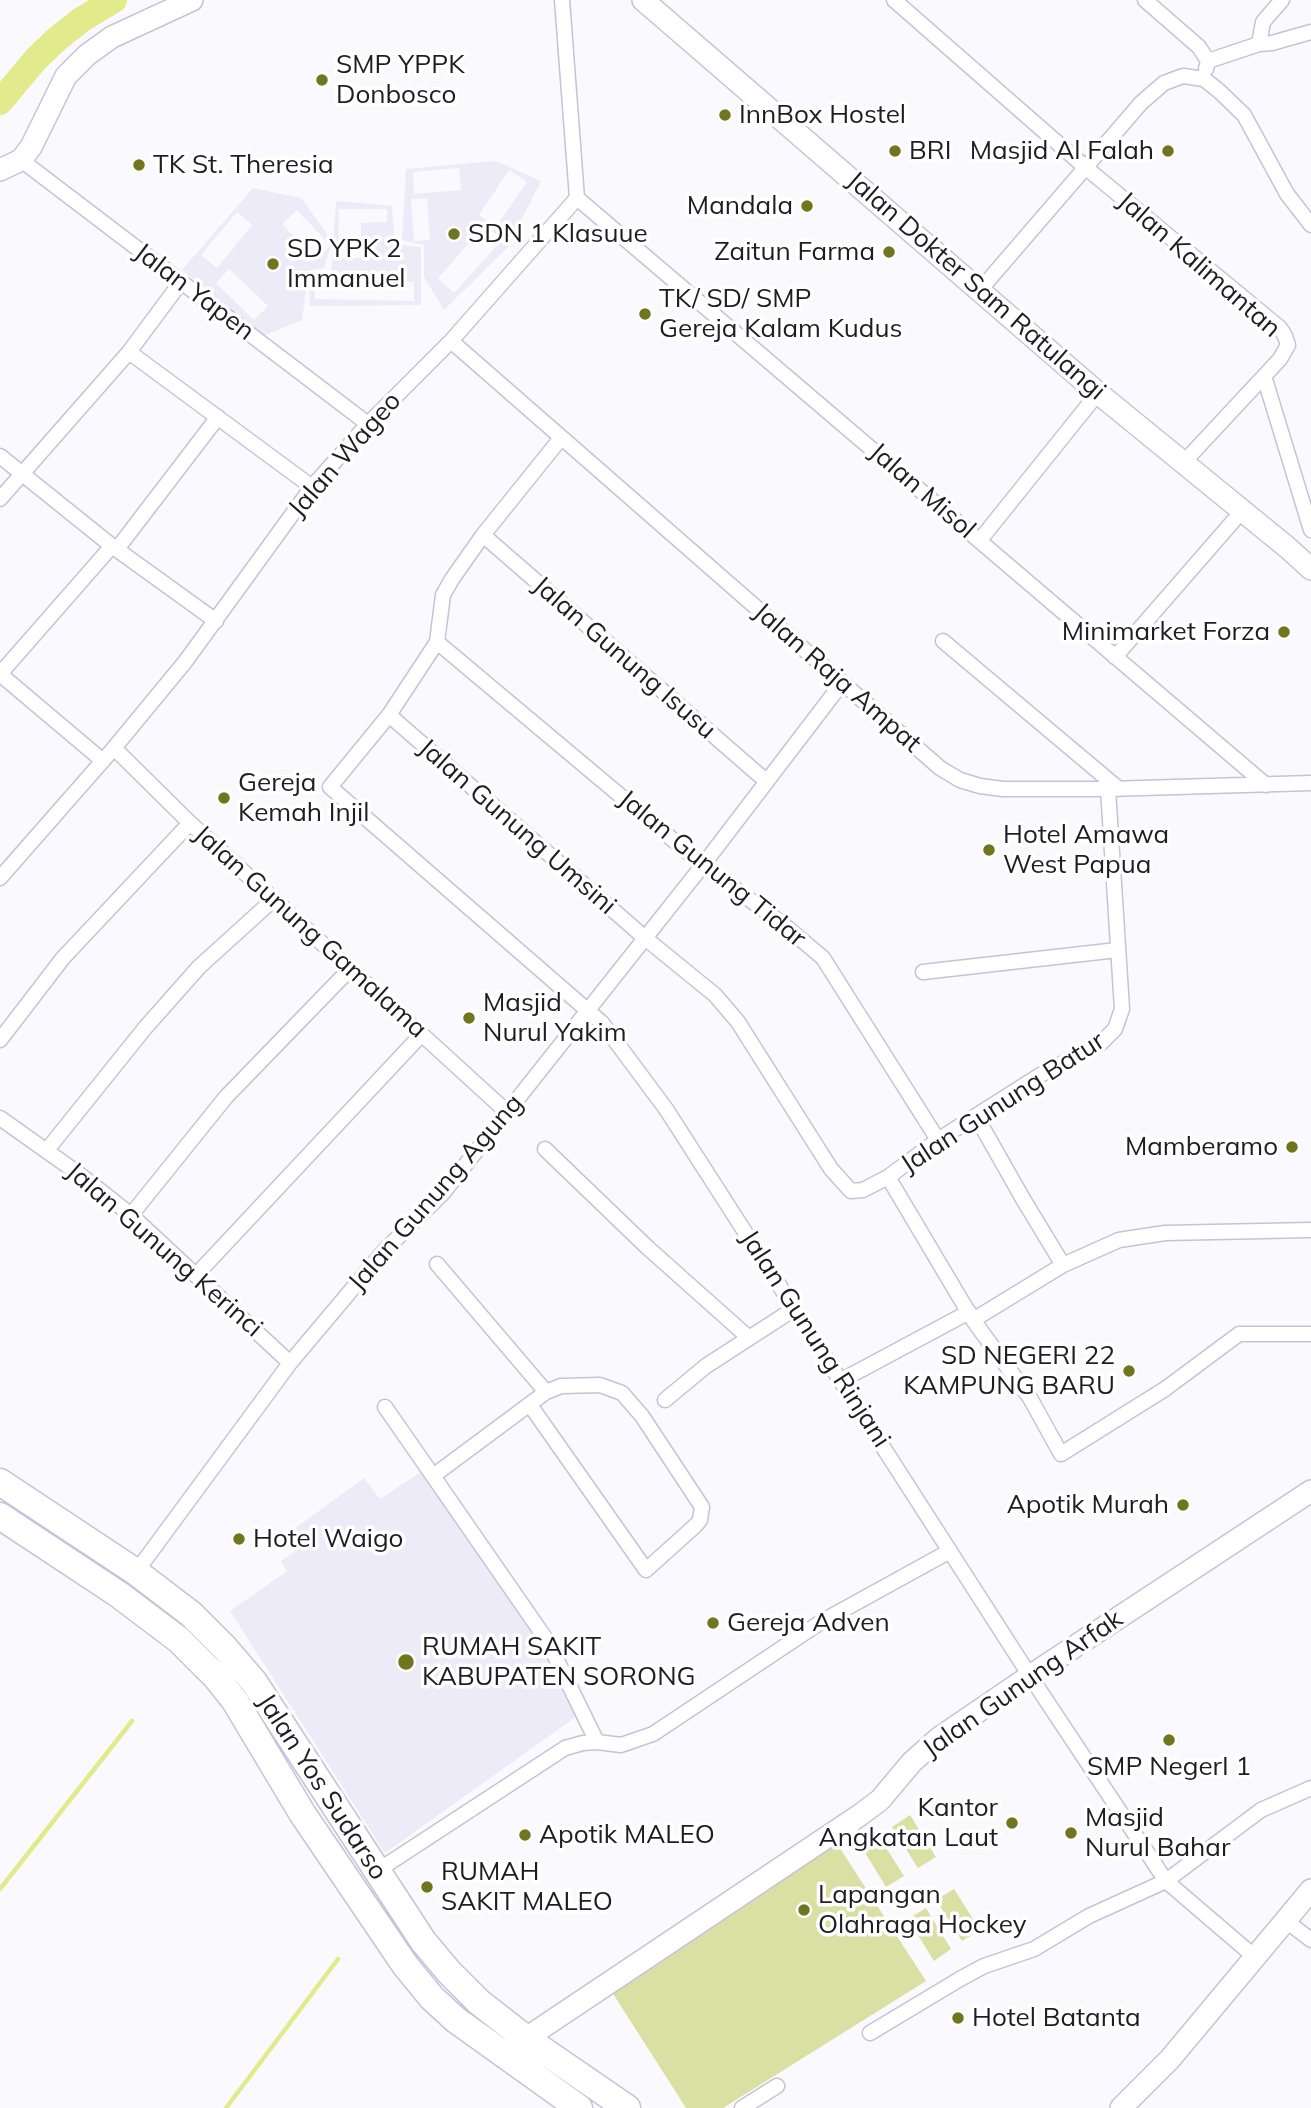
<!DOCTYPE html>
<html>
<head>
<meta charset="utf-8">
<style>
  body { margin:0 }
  canvas { display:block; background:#faf9fe }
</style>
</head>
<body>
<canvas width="1311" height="2108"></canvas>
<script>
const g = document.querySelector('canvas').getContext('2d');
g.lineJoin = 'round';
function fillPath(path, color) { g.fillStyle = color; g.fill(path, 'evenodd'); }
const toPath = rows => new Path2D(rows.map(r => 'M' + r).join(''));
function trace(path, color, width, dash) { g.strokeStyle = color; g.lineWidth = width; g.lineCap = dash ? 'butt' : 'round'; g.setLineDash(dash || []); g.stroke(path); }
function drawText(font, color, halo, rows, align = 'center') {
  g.font = font + ' Mulish,sans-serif'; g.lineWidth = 7; g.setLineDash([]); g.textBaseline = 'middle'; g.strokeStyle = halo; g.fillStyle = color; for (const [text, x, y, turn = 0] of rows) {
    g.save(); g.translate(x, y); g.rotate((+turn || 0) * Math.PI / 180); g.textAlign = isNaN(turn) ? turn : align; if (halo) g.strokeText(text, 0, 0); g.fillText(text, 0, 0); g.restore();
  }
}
fillPath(toPath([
  [496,161,541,181,508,247,444,310,424,277,424,245,402,240,406,169],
  [459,168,461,190,414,194,413,172],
  [509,170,527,182,496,227,479,215],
  [427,198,430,240,414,241,411,199],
  [485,225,502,240,454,293,438,278],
  [253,188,301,198,332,241,324,268,306,271,306,289,302,320,263,336,182,270],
  [297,210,331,246,316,259,282,224],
  [237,212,252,225,217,268,201,255],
  [229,269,268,306,254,320,216,283],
  [336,201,392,206,395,244,421,247,421,305,310,306,309,275,331,275],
  [339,209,387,209,387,222,361,223,361,258,338,258],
  [315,280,414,282,414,301,315,299],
  [425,1469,518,1608,580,1714,385,1853,230,1611,287,1571,281,1561,300,1548,290,1532,364,1478,380,1499]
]), '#edebf7');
fillPath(toPath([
  [910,1815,936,1857,918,1868,892,1827],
  [878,1835,904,1876,886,1887,861,1846],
  [834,1839,926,1981,723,2108,686,2108,610,1989],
  [954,1889,980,1930,962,1941,936,1900],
  [926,1908,951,1949,934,1961,908,1919]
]), '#dadfa3');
trace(toPath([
  [0,1889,132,1721],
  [226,2108,338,1959]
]), '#e3ea8c', 4.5);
trace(toPath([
  [0,102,36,59,57,39,81,20,114,0]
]), '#e3ea8c', 26);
const street = toPath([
  [894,0,1085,167,1280,328,1285,336,1288,345,1280,359,1184,462],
  [1145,0,1199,47,1208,61,1206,69],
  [1259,44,1263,22,1282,0],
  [1208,61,1259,44,1272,43,1311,32],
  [21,160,368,424],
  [577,198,1266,785],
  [980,290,1141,103,1164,83,1183,76,1204,79,1219,91,1244,115,1287,194,1311,225],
  [451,341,940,768,960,780,980,786,1003,789,1108,789,1311,783],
  [129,352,312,487],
  [1264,376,1311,530],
  [561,438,483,535,452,579,443,595,437,642,389,715,330,787,602,1023,666,1109,1030,1676,1166,1881,1256,1958],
  [0,456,112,546,216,621],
  [0,499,129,352,181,282],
  [483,535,766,781],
  [980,540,1098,393],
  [117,549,218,417],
  [943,641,1119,789],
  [437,642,703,865,784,925,823,958,938,1140],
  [1115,657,1242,511],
  [0,674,112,546],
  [0,674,103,761],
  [389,715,645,938,715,995,738,1022,831,1169,851,1191,863,1190,888,1177,938,1140,1042,1074,1101,1043,1115,1029,1122,1009,1108,789],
  [114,748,190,823,508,1113],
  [0,878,114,748,185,662,312,487,368,424,451,341,577,198,562,0],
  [923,972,1117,950],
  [0,1040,63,958,190,823],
  [976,1116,1023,1199,1063,1265],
  [0,1118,79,1174,131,1215,290,1363],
  [545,1149,648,1248,748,1337],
  [47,1150,145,1028,199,967,274,899],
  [888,1177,973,1320,1030,1398,1061,1454,1165,1389,1239,1334,1311,1334],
  [131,1215,226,1097,350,969],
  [437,1264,546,1392],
  [197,1274,422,1034],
  [973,1320,1063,1265,1119,1240,1165,1233,1311,1230],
  [842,1380,969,1312],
  [665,1400,706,1366,794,1309],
  [530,1405,646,1570,696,1525,700,1520,702,1507,642,1416,622,1393,600,1385,561,1386,546,1392,433,1476,548,1642,597,1742],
  [385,1407,433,1476],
  [136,1572,290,1363,385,1250,443,1193,703,865,842,683],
  [377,1871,565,1748,583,1743,597,1742,621,1745,653,1734,821,1622,950,1551],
  [1286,1921,1311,1940],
  [870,2033,960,1979,984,1966,1034,1949,1089,1916,1166,1881,1261,1810,1311,1788],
  [742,2108,777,2086]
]);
const secondary = toPath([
  [643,0,1098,393,1288,548,1311,569],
  [0,170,21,160,31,147,66,76,87,55,112,37,192,0],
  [513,2047,860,1815,880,1800,912,1762,939,1738,1030,1676,1311,1491],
  [1121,2108,1170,2059,1311,1890]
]);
const highway = toPath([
  [0,1482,136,1572,191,1614,224,1647,254,1682,423,1941,449,1972,479,2002,525,2038,627,2108],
  [0,1516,118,1594,179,1640,216,1677,235,1701,302,1813,405,1965,432,1998,456,2020,579,2108]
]);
trace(street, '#c6c2d9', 17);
trace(secondary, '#c6c2d9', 24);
trace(highway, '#c6c2d9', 29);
trace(street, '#fff', 14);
trace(secondary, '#fff', 21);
trace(highway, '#fff', 26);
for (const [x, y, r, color] of [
  [322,80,7,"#71751d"],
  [725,115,7,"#71751d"],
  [895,151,7,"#71751d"],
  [1168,151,7,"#71751d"],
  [139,165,7,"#71751d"],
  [807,206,7,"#71751d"],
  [454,234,7,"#71751d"],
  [889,252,7,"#71751d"],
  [273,264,7,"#71751d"],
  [645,314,7,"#71751d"],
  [1284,632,7,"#71751d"],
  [224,798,7,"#71751d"],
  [989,850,7,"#71751d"],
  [469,1018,7,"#71751d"],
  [1292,1147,7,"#71751d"],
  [1129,1371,7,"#71751d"],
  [1183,1505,7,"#71751d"],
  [239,1539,7,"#71751d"],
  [713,1623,7,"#71751d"],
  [406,1662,9,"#71751d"],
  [1169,1740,7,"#71751d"],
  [1012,1823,7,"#71751d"],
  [1071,1833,7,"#71751d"],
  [525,1835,7,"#71751d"],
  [427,1887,7,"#71751d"],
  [804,1910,7,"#71751d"],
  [958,2018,7,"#71751d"]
]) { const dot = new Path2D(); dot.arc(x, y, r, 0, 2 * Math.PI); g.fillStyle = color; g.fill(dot); trace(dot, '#fff', 2.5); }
drawText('26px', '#1e1d25', '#fff', [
  ["SMP YPPK",336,65],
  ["Donbosco",336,95],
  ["InnBox Hostel",739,115],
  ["BRI",909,151],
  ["Masjid Al Falah",1154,151,"right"],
  ["TK St. Theresia",153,165],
  ["Mandala",793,206,"right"],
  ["SDN 1 Klasuue",468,234],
  ["SD YPK 2",287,249],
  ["Immanuel",287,279],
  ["Zaitun Farma",875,252,"right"],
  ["TK/ SD/ SMP",659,299],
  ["Gereja Kalam Kudus",659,329],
  ["Minimarket Forza",1270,632,"right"],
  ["Gereja",238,783],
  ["Kemah Injil",238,813],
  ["Hotel Amawa",1003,835],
  ["West Papua",1003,865],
  ["Masjid",483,1003],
  ["Nurul Yakim",483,1033],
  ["Mamberamo",1278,1147,"right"],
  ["SD NEGERI 22",1115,1356,"right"],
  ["KAMPUNG BARU",1115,1386,"right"],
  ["Apotik Murah",1169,1505,"right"],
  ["Hotel Waigo",253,1539],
  ["Gereja Adven",727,1623],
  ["RUMAH SAKIT",422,1647],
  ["KABUPATEN SORONG",422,1677],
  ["SMP NegerI 1",1169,1767,"center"],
  ["Kantor",998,1808,"right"],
  ["Angkatan Laut",998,1838,"right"],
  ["Masjid",1085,1818],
  ["Nurul Bahar",1085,1848],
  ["Apotik MALEO",539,1835],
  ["RUMAH",441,1872],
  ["SAKIT MALEO",441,1902],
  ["Lapangan",818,1895],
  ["Olahraga Hockey",818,1925],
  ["Hotel Batanta",972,2018]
], 'left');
drawText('26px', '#1e1d25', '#fff', [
  ["Jalan Kalimantan",1199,265,41],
  ["Jalan Dokter Sam Ratulangi",976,286,41],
  ["Jalan Yapen",194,292,37],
  ["Jalan Wageo",345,455,-49],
  ["Jalan Misol",922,491,41],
  ["Jalan Gunung Isusu",624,658,41],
  ["Jalan Raja Ampat",837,678,41],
  ["Jalan Gunung Umsini",517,827,41],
  ["Jalan Gunung Tidar",712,869,39],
  ["Jalan Gunung Gamalama",310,932,42],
  ["Jalan Gunung Batur",1003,1103,-33],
  ["Jalan Gunung Agung",436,1193,-49],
  ["Jalan Gunung Kerinci",164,1250,41],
  ["Jalan Gunung Rinjani",815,1339,57],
  ["Jalan Gunung Arfak",1023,1684,-35],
  ["Jalan Yos Sudarso",322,1787,57]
]);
</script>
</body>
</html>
